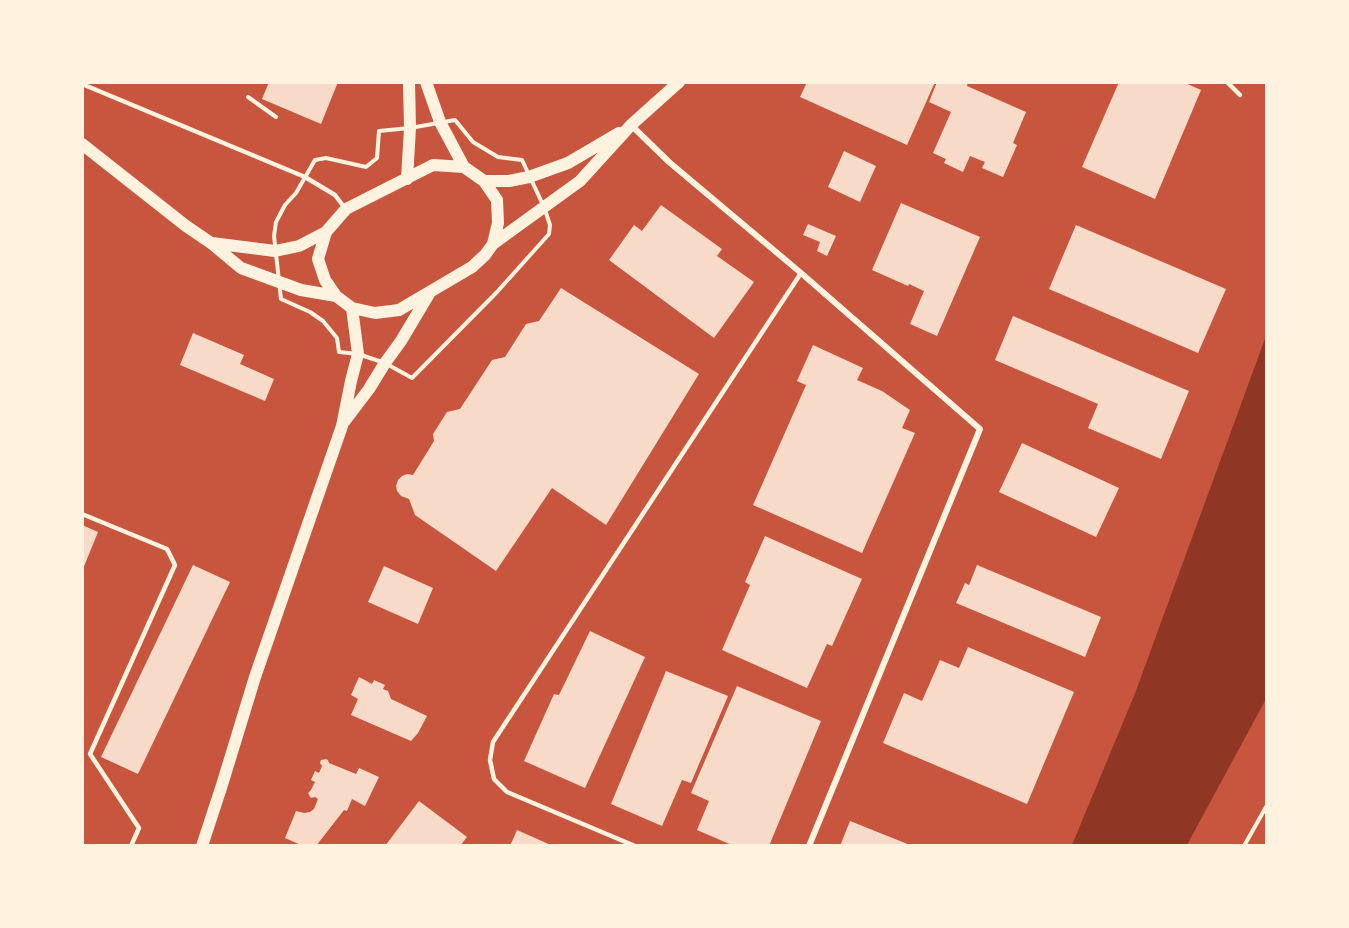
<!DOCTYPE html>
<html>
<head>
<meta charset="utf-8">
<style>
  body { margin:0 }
  #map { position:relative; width:1349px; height:928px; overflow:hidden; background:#c8553d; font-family:"Public Sans",sans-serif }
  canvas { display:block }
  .frame { position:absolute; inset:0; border:84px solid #fff3e0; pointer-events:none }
</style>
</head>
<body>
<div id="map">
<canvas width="1349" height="928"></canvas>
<div class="frame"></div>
</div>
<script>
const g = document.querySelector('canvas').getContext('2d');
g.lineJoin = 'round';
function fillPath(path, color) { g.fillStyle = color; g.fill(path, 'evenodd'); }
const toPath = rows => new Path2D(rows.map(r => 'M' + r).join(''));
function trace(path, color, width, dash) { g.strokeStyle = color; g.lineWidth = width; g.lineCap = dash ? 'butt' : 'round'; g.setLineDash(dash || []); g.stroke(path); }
fillPath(toPath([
  [1266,336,1266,699,1187,845,1072,845,1134,696]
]), '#8f3625');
fillPath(toPath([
  [269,82,338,82,321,124,262,99],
  [807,82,935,82,907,145,800,97],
  [937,82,968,82,967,86,1026,112,1013,143,1017,145,1003,177,982,168,985,162,970,156,963,172,944,163,946,159,933,153,951,112,929,102],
  [1119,82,1183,82,1201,90,1155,199,1082,167],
  [844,151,876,166,860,202,828,187],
  [901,203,980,237,937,336,910,324,924,291,909,284,908,286,872,270],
  [661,205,722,249,717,256,754,282,714,338,609,260,634,225,642,231],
  [808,224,836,236,827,256,817,251,820,242,803,235],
  [1076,225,1226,289,1198,353,1049,289],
  [561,288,699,374,606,525,552,488,496,571,415,515,409,499,401,496,397,491,396,486,398,480,402,476,407,474,413,475,434,441,433,434,447,412,460,409,492,360,505,357,526,324,539,321],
  [1013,316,1189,391,1161,459,1088,428,1098,404,995,360],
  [193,333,244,355,240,364,274,379,265,401,180,365],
  [813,345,863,368,857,380,882,391,910,410,902,428,915,433,862,553,753,505,806,385,797,381],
  [1022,443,1119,488,1096,537,999,492],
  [82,525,98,532,83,569,82,569],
  [765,536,862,579,832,646,827,644,807,688,722,650,750,585,745,582],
  [193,565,230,582,138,774,101,757],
  [977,565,1101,617,1085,657,956,603,965,583,969,585],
  [384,566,433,588,418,624,368,602],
  [590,631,645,657,585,788,524,761,554,694,559,695],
  [968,647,1074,692,1027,804,883,743,904,693,922,701,940,660,959,668],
  [666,671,728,696,691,783,682,780,662,826,611,804],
  [359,677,372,684,374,680,385,685,383,689,388,691,391,699,427,716,418,733,411,741,351,715,358,699,351,695],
  [737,686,821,721,769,846,734,846,697,830,709,801,691,793],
  [326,759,328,760,329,763,356,774,359,768,379,777,365,806,352,799,347,811,344,810,316,846,303,846,285,838,296,811,304,813,310,812,314,809,318,799,315,797,311,798,308,793,311,790,315,782,311,780,315,771,319,773,322,766,320,763,321,760],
  [419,801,467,837,460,846,385,846],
  [850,821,910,845,910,846,840,846],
  [517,830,553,846,510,846]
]), '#f7dbc8');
trace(toPath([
  [248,97,276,117],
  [455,120,473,142,498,157,522,160,544,207,550,225,549,234,497,292,412,378,385,363,358,354,339,352,337,338,323,321,310,312,281,299,274,236,276,222,285,205,296,193,315,160,326,158,366,167,377,158,379,131,410,128,455,120],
  [1244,846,1266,807]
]), '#fff3e0', 4);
trace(toPath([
  [1227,82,1240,95],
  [82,84,305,177,335,195,344,207],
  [82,514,167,549,175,565,90,754,139,828,131,846],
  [635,846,507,792,494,779,490,760,493,742,801,273]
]), '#fff3e0', 4.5);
trace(toPath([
  [631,125,669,162,801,273,980,429,809,846]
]), '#fff3e0', 6);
trace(toPath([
  [426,82,440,122,464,167,484,181,497,200,498,223,493,244,485,255,472,267,399,310,375,313,352,308,336,296,325,280,318,259,326,232,346,209,433,165,464,167],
  [82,144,186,226,211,243,241,268,301,290,336,296],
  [407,179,410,128,409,82],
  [484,181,509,181,529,177,568,163,619,133],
  [212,243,275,251,299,246,326,232],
  [493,244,580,181,631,125,679,82],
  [344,422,369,389,385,363,401,341,429,294],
  [202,846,222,785,255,677,342,426,351,381,358,354,352,308]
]), '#fff3e0', 12);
</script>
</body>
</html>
